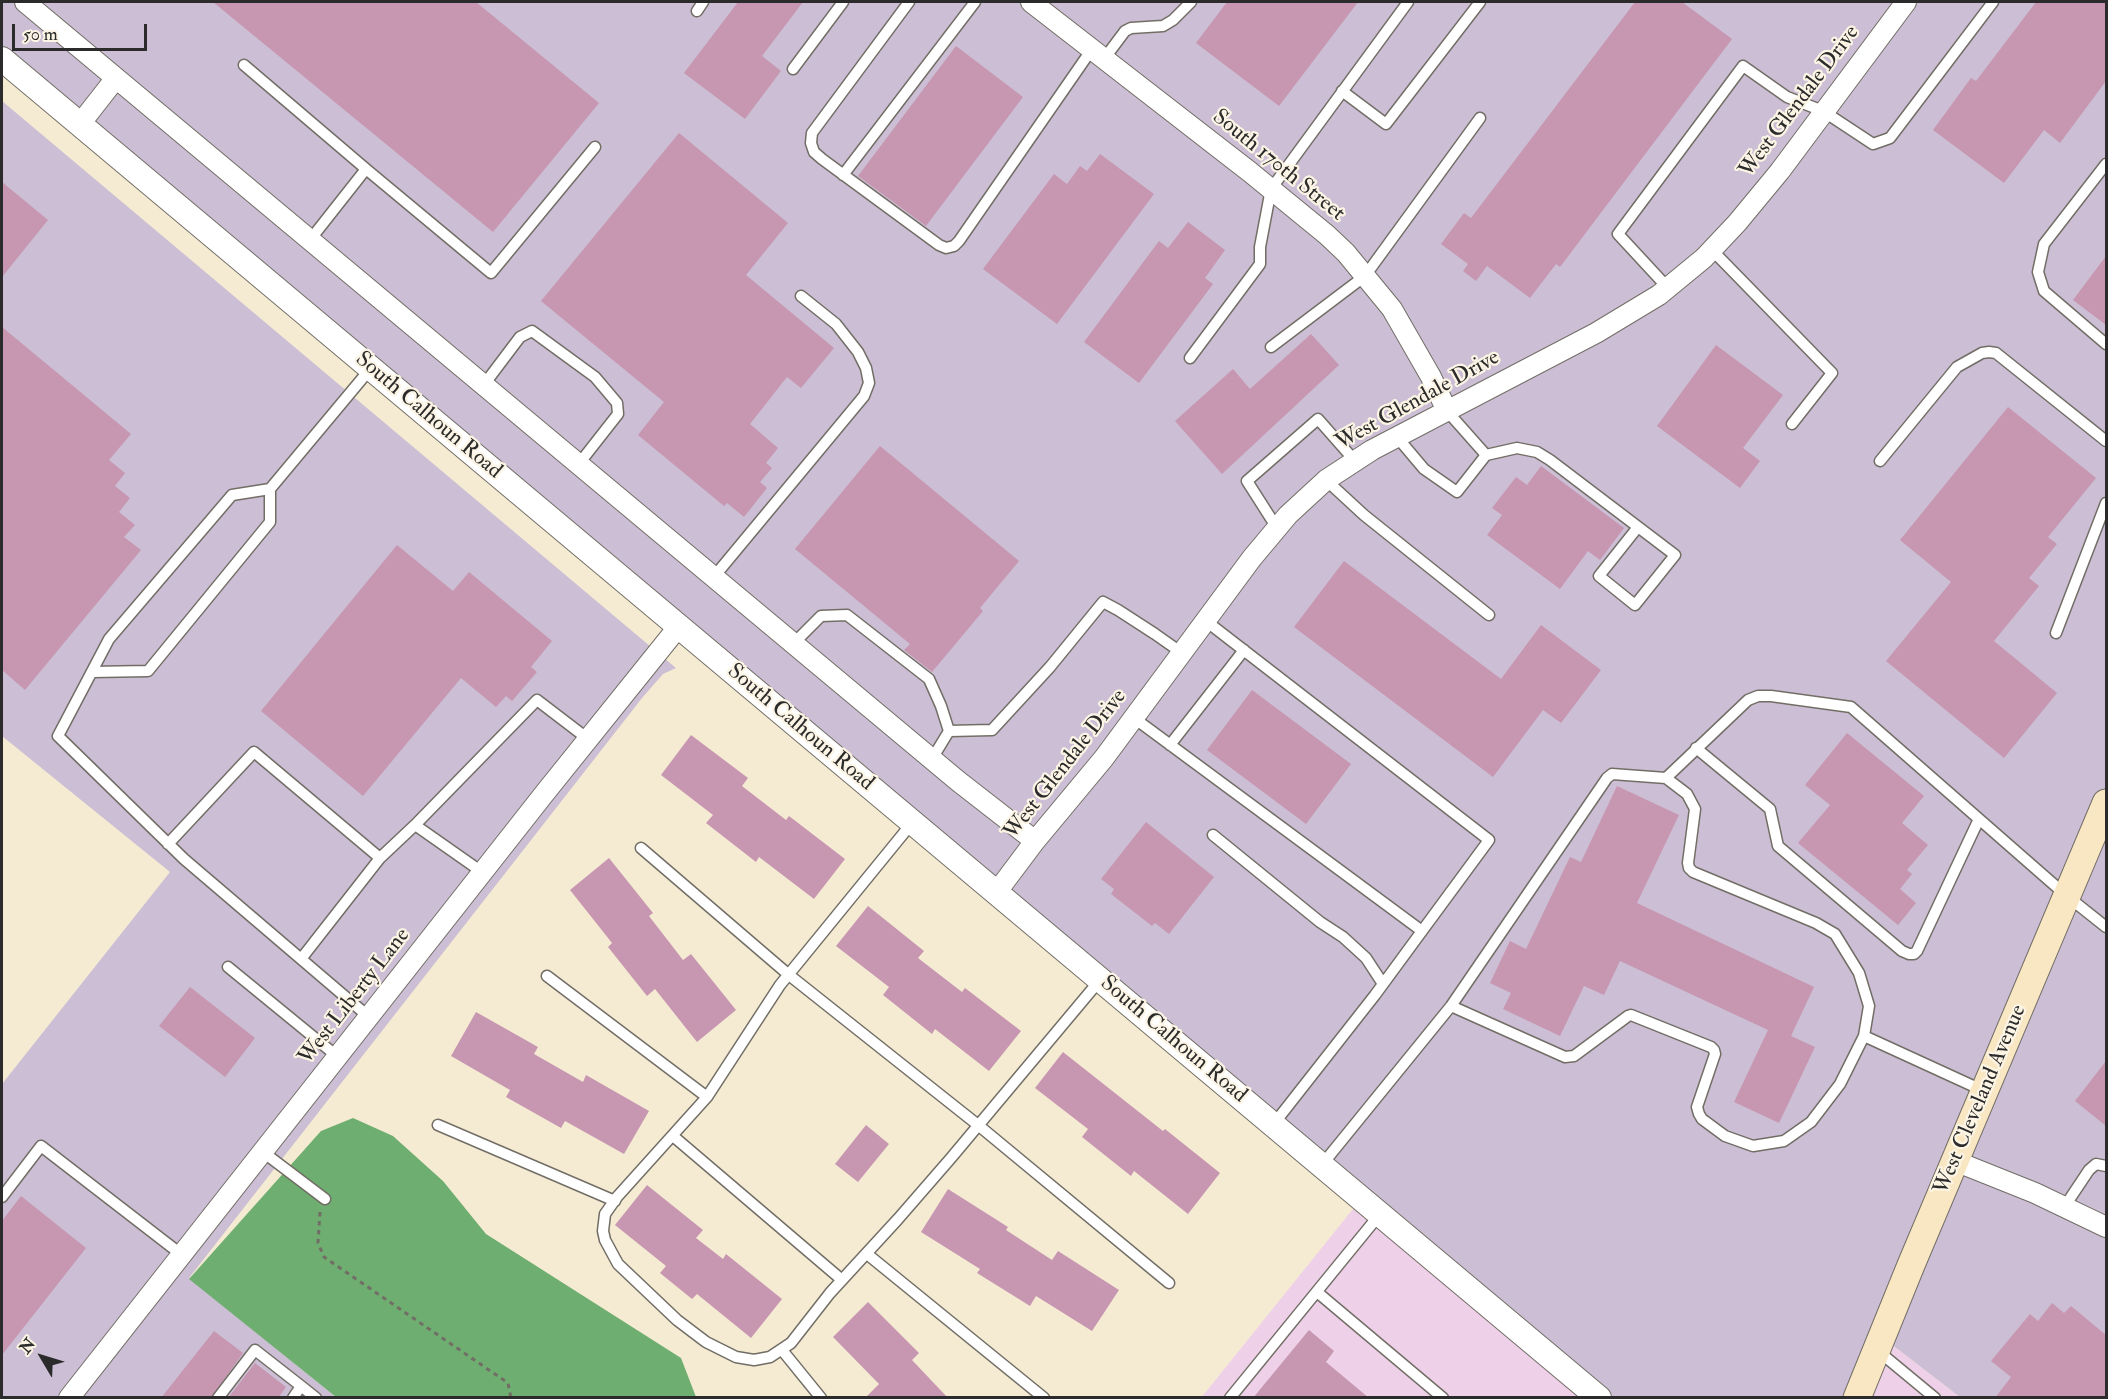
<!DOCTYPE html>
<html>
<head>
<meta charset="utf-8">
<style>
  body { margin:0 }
  #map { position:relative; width:2108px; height:1399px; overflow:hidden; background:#f5ebd3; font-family:"IM FELL Double Pica",serif }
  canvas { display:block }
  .frame { position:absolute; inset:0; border:3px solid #2b2b2b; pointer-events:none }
  .north { position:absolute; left:12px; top:1327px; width:60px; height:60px; -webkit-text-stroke:4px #fcf5e5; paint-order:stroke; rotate:308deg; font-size:16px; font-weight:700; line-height:24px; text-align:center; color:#2b2b2b }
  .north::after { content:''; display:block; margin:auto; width:21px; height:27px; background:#2b2b2b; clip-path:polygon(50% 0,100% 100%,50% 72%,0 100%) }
  .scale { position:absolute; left:12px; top:24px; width:135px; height:27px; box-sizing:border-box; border:3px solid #2b2b2b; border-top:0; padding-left:8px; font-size:18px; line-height:21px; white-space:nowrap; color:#2b2b2b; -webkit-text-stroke:4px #fcf5e5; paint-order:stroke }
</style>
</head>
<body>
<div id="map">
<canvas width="2108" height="1399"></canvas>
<div class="frame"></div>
<div class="north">N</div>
<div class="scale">50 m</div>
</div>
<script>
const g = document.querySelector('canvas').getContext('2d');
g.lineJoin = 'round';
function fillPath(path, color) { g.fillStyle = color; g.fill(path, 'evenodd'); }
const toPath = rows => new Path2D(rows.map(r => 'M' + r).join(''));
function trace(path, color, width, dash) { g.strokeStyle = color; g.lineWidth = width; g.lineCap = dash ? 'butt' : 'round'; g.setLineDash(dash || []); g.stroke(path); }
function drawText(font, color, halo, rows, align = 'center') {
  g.font = font + ' "IM FELL Double Pica",serif'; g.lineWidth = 4.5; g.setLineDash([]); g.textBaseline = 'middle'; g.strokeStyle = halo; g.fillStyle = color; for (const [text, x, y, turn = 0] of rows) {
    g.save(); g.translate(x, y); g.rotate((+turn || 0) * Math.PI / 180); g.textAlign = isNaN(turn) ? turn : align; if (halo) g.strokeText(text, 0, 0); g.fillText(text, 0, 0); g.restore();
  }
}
fillPath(toPath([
  [1361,1199,1599,1398,1201,1398],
  [1882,1337,1960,1397,1857,1398]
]), '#eed0e8');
fillPath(toPath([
  [2,2,2106,2,2106,1397,1960,1397,1882,1337,1857,1397,1599,1397,2,59],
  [2,101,676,668,663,674,642,698,189,1278,336,1397,2,1397,2,1084,170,872,2,736]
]), '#ccbed4');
fillPath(toPath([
  [353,1118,393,1136,443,1181,486,1234,681,1358,696,1397,336,1397,189,1279,321,1131]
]), '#6eae70');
fillPath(toPath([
  [213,2,476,2,599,103,493,232],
  [738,2,803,2,762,56,781,71,745,119,684,73],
  [1227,2,1358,2,1279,106,1196,43],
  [1635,2,1682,2,1732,39,1560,267,1556,264,1530,298,1487,266,1476,281,1463,271,1468,264,1441,244,1464,213,1471,218],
  [2036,2,2106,2,2106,81,2060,143,2044,130,2004,183,1933,130,1971,78,1976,81],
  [956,46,1023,97,926,226,858,176],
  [679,133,788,223,746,275,834,348,801,388,787,377,750,424,778,448,766,463,772,468,760,482,767,488,744,517,727,503,724,506,638,435,664,402,541,301],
  [1100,154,1154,194,1057,324,983,269,1054,174,1067,184,1080,166,1087,171],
  [2,182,48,220,2,277],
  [1188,222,1225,250,1205,278,1213,284,1139,383,1084,342,1159,241,1168,248],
  [2106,256,2106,325,2073,300],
  [2,327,131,434,109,460,125,473,115,486,130,498,119,512,135,525,124,537,141,550,25,690,2,670],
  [1311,334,1339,365,1222,474,1175,421,1233,369,1250,389],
  [1716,345,1783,395,1743,448,1760,461,1740,488,1657,426],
  [2008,407,2096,478,2048,537,2057,544,2029,578,2039,586,1994,641,2057,693,2004,758,1886,661,1951,582,1900,540],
  [880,446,1019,561,980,608,983,611,932,672,904,650,910,644,795,549],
  [1541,466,1624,528,1600,560,1588,551,1560,589,1487,535,1502,515,1492,508,1516,477,1527,485],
  [397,545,453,591,469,572,552,641,531,667,537,672,512,701,506,696,496,707,461,678,363,796,261,711],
  [1344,561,1501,679,1541,625,1601,670,1561,723,1543,710,1493,777,1294,627],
  [1252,690,1351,764,1306,824,1207,750],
  [1847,733,1924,796,1902,823,1928,845,1907,870,1912,874,1900,889,1916,903,1898,925,1798,843,1830,805,1805,785],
  [691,735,748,778,742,786,786,820,789,816,845,859,814,899,759,857,756,862,706,823,713,815,661,775],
  [1617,786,1679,815,1637,903,1814,987,1791,1036,1815,1047,1779,1123,1734,1102,1768,1030,1620,961,1604,995,1584,986,1560,1036,1503,1009,1511,993,1490,983,1510,941,1526,949,1570,857,1581,862],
  [1146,822,1214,877,1169,934,1155,923,1152,926,1111,894,1114,889,1101,879],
  [609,858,653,913,649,916,683,960,691,954,736,1010,697,1042,655,989,647,996,608,947,612,943,570,890],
  [868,906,924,951,918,958,962,992,965,988,1021,1031,989,1071,935,1029,932,1034,883,995,889,987,836,946],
  [190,987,255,1038,225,1077,159,1026],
  [476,1012,538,1047,534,1054,583,1082,586,1075,649,1111,624,1154,565,1121,561,1128,506,1097,510,1090,451,1056],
  [1063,1052,1163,1131,1165,1129,1220,1173,1188,1214,1134,1171,1131,1176,1082,1137,1088,1129,1035,1088],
  [2106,1061,2106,1126,2075,1101],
  [866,1125,889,1144,858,1182,835,1164],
  [647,1185,703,1230,696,1238,723,1259,726,1254,782,1299,751,1338,697,1294,692,1299,660,1273,666,1266,615,1225],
  [948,1189,1008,1227,1006,1230,1052,1260,1058,1251,1119,1290,1092,1331,1036,1296,1030,1306,977,1273,980,1269,921,1232],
  [21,1196,86,1248,2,1355,2,1221],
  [868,1302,919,1353,912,1360,948,1398,865,1398,879,1384,833,1337],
  [2052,1303,2064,1313,2071,1306,2106,1335,2106,1398,1995,1398,2011,1377,1991,1361,2030,1314,2038,1321],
  [1309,1330,1334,1351,1326,1362,1369,1398,1253,1398],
  [214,1331,243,1353,211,1398,161,1398],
  [255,1363,286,1387,278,1398,228,1398]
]), '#c797b1');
const service = toPath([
  [909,2,812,133,811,143,814,152,822,159,939,245,946,248,954,246,959,241,1092,49],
  [697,11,703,2],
  [1104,59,1125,31,1131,28,1163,26,1173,20,1191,2],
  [244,65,366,169],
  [793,69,843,2],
  [1342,91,1386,124,1480,2],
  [2106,164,2044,244,2038,272,2044,291,2106,344],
  [843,175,975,2],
  [310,240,366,169,491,273,595,147],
  [1712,250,1832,373,1792,424],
  [1668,288,1618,234,1743,66,1787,97,1823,111,1873,144,1890,138,1993,2],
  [1271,347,1365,276,1480,118],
  [1190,358,1260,264,1260,247,1271,189,1408,2],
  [483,386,520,337,532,331,595,377,617,403,618,414,578,465],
  [1397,437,1424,469,1457,492,1486,455,1447,411],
  [1486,455,1517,448,1537,452,1550,460,1675,555,1635,605,1599,576,1638,527],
  [1880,461,1957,367,1982,353,1989,352,1996,353,2106,441],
  [1326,480,1364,515,1489,615],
  [1277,528,1247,481,1318,419,1355,461],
  [713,578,864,396,869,383,866,368,858,352,836,324,801,296],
  [2056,633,2106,503],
  [793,644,821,616,847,615,929,679,941,706,949,731,932,759],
  [92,672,148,671,270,522,270,489],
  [1134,718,1422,931,1489,840,1206,621],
  [949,731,992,730,1050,667,1103,602,1118,610,1155,634,1182,653],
  [1170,745,1244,650],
  [1696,748,1770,809,1778,846,1902,951,1909,954,1914,954,1917,951,1979,819],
  [1666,778,1748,700,1758,696,1771,696,1851,707,2067,896,2106,927],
  [912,823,780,985,707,1097,617,1197,605,1214,603,1231,605,1240,618,1264,677,1320,706,1342,736,1357,754,1360,770,1357,791,1343,830,1293,898,1219,951,1158,1100,980],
  [415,825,537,700,588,739],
  [1213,835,1320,922,1343,937,1366,958,1383,984],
  [168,844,254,752,380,858,301,959],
  [641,848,789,975,978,1125,1169,1283],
  [380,858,415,825,482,872],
  [228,967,338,1057],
  [547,976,707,1097],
  [1451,1006,1565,1057,1574,1056,1628,1016,1631,1015,1711,1047,1714,1050,1715,1054,1697,1107,1699,1114,1702,1119,1725,1136,1753,1146,1784,1141,1811,1122,1840,1084,1864,1036],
  [369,1017,184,859,58,736,109,639,232,495,270,489,371,368],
  [438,1125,615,1201],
  [1273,1125,1375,995,1422,931],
  [673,1136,842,1280],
  [263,1152,325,1199],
  [1321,1166,1451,1006,1607,778,1612,774,1666,778,1687,794,1695,809,1688,863,1689,868,1693,872,1816,923,1835,934,1859,973,1869,1006,1864,1036,1984,1091],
  [2,1197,41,1146,182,1255],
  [2065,1206,2089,1170,2096,1164,2106,1166],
  [867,1254,1044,1398],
  [1317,1292,1443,1398],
  [782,1350,821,1398],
  [1877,1350,1935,1398],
  [301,1386,316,1398],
  [218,1398,255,1350,301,1386,293,1398],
  [1230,1398,1380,1214]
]);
const minor = toPath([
  [25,2,958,781,1035,841],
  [1031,2,1250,172,1327,235,1346,253,1392,309,1431,377,1447,411],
  [80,124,116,78],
  [996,893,1035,841,1104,758,1252,558,1288,515,1326,480,1372,450,1596,333,1659,295,1704,258,1737,223,1780,171,1906,2],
  [1955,1161,2035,1193,2106,1227],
  [69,1398,544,794,679,626]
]);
const tertiary = toPath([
  [2,59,1599,1398]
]);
const secondary = toPath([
  [1857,1398,1911,1265,2106,803]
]);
trace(service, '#726e66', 13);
trace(minor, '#726e66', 22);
trace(tertiary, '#726e66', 26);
trace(secondary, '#726e66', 29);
trace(toPath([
  [320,1212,318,1243,324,1257,508,1383,511,1398]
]), '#726e66', 3, [4.5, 4.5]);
trace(service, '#fff', 10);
trace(minor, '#fff', 20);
trace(tertiary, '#fff', 24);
trace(secondary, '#f9e7c3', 27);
drawText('22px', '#2b2b2b', '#fcf5e5', [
  ["West Glendale Drive",1800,102,-53],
  ["South 170th Street",1278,166,39],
  ["West Glendale Drive",1418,401,-29],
  ["South Calhoun Road",428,416,40],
  ["South Calhoun Road",800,728,40],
  ["West Glendale Drive",1066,765,-52],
  ["West Liberty Lane",355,997,-52],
  ["South Calhoun Road",1173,1040,40],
  ["West Cleveland Avenue",1981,1100,-67]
]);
</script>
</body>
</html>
